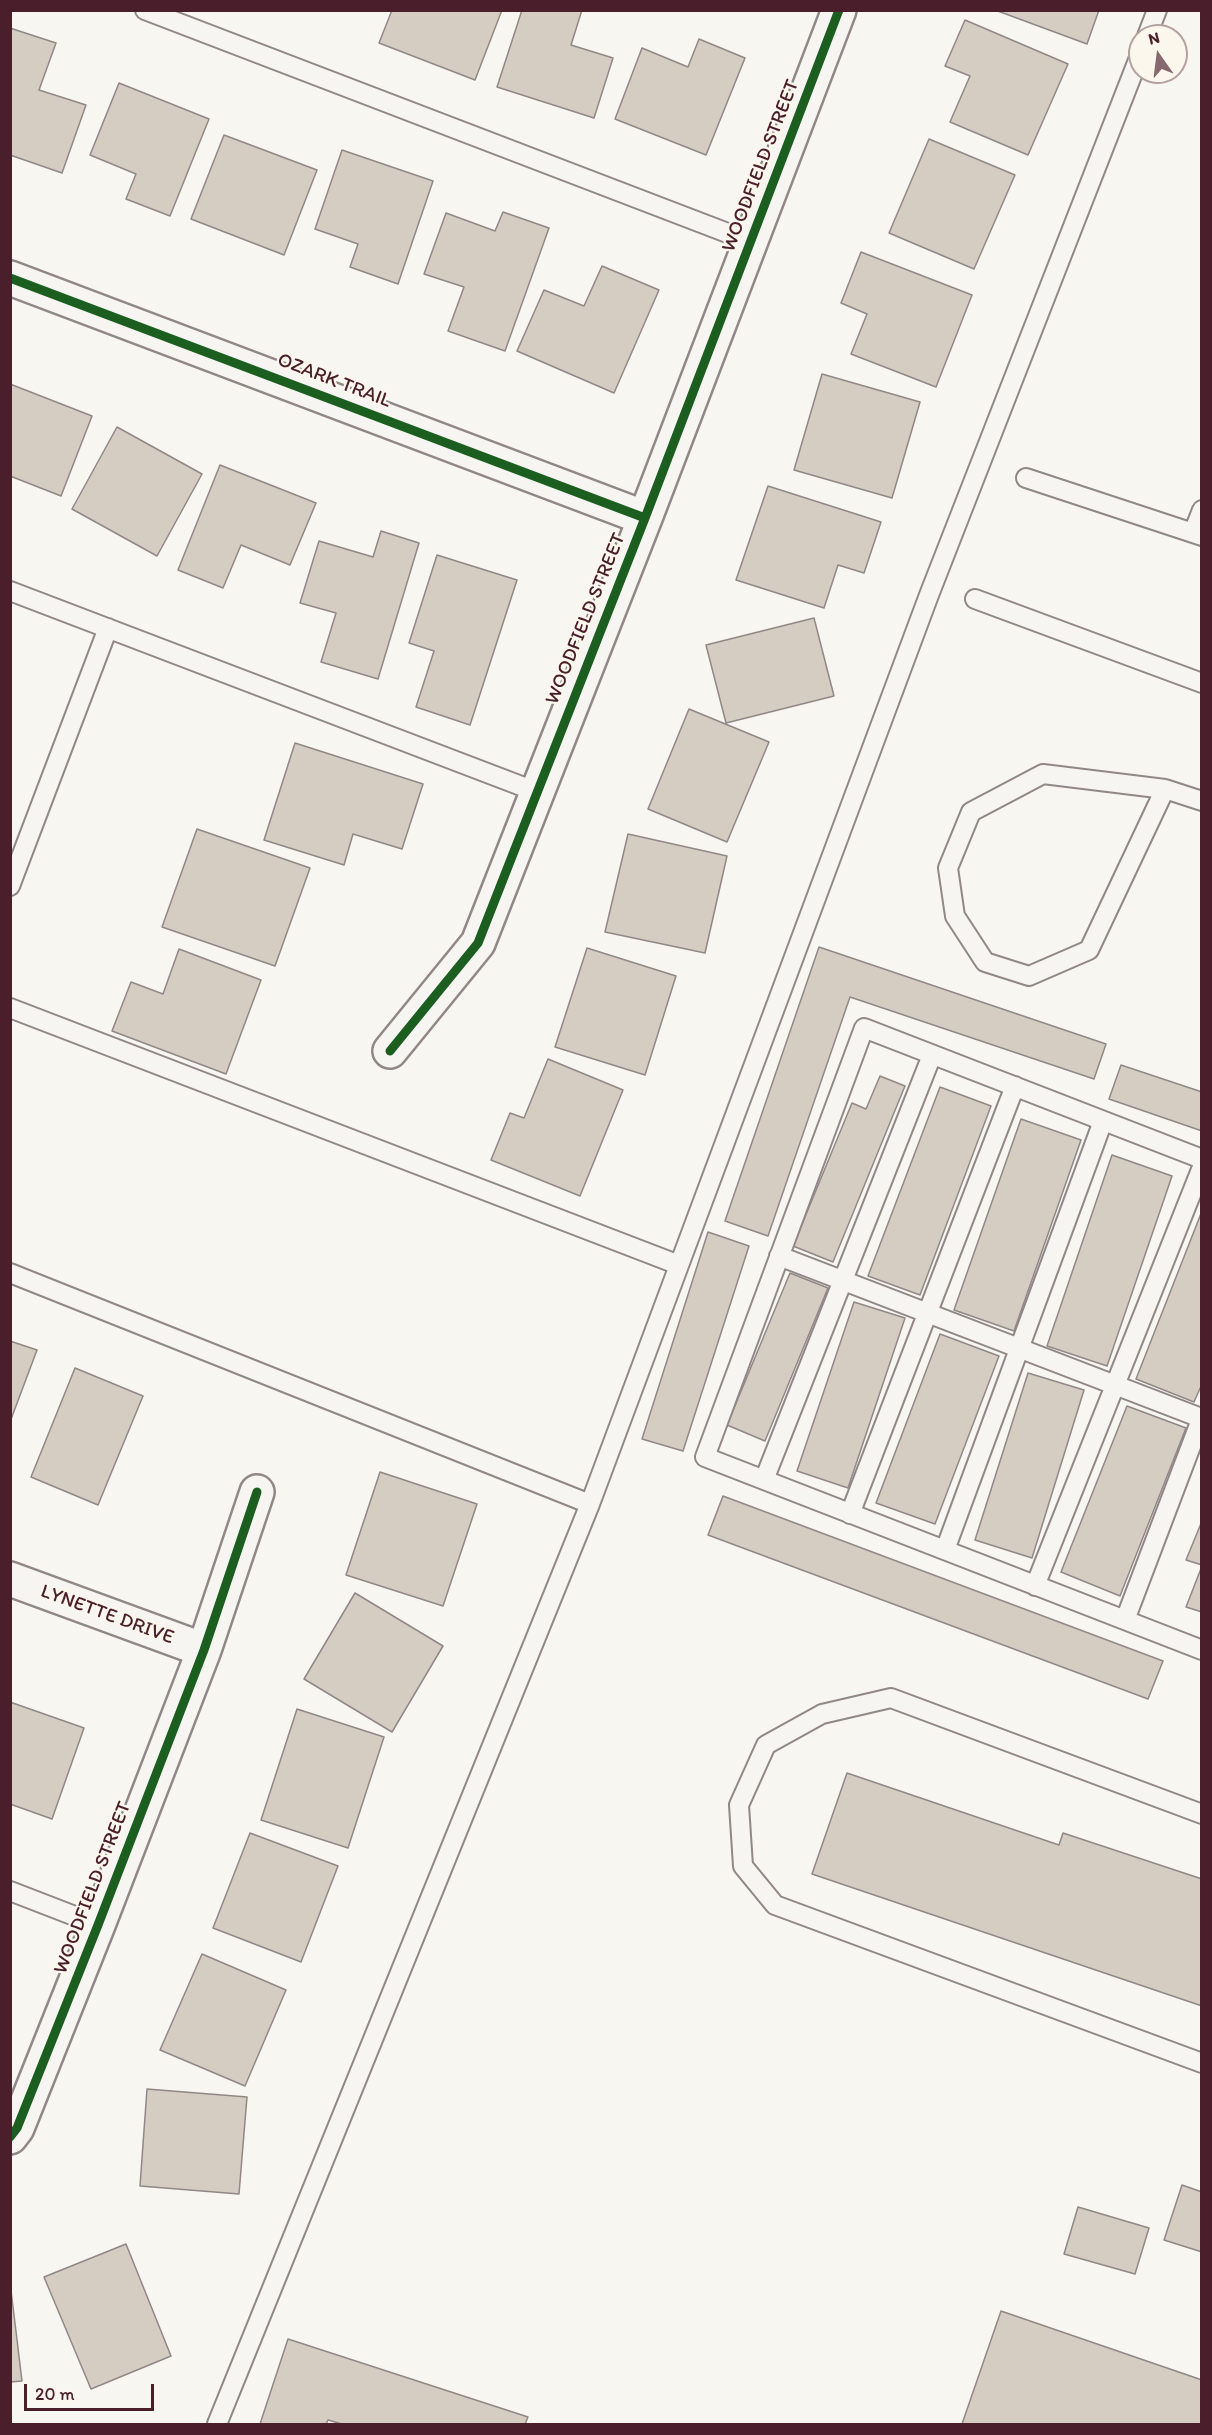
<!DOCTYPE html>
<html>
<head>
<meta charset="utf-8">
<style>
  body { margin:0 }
  #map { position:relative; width:1212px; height:2435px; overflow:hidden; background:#f8f6f0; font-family:Itim,sans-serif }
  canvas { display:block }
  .frame { position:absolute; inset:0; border:12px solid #4a1f2b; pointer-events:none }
  .north { position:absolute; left:1128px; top:24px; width:60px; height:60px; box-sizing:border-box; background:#fbf7ec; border:2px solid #b4a19f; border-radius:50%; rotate:346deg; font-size:16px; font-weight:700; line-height:24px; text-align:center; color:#4a1f2b }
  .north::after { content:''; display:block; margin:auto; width:21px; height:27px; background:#876a70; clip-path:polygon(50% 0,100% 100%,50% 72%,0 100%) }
  .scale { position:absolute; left:24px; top:2384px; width:130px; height:27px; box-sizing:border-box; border:3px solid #4a1f2b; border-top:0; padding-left:8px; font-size:18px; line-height:21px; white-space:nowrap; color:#4a1f2b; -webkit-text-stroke:4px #fbf7ec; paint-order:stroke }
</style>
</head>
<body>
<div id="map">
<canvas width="1212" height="2435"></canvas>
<div class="frame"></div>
<div class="north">N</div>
<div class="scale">20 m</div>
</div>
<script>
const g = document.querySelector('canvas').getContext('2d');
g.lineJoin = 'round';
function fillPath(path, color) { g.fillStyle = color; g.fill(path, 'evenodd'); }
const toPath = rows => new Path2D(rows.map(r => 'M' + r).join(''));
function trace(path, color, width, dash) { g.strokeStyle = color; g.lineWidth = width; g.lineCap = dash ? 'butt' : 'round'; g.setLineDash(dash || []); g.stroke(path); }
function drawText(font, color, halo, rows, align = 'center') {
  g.font = font + ' Itim,sans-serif'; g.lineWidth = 4.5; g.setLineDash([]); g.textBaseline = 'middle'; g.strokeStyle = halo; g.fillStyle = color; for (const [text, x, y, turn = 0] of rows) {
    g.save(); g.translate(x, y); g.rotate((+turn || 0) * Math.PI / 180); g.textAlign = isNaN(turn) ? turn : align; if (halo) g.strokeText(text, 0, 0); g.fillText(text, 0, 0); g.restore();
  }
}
const building = toPath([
  [392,10,502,10,475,80,379,43,392,10],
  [522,10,582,10,571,45,613,58,594,118,497,87,522,10],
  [995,10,1099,10,1087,44,995,10],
  [965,20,1068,64,1028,155,950,122,970,76,945,66,965,20],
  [10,28,56,43,39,90,86,105,62,173,10,155,10,28],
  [699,39,745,58,706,155,615,119,642,48,688,67,699,39],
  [119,83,209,119,170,216,126,199,136,174,90,155,119,83],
  [224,135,317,170,284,255,191,219,224,135],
  [929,139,1015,175,974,269,889,233,929,139],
  [342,150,433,181,398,284,350,267,358,244,315,229,342,150],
  [503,212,549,228,505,351,448,331,464,287,424,274,446,213,495,231,503,212],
  [861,252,972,295,936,387,851,354,867,314,841,303,861,252],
  [602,266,659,290,614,393,517,351,544,290,584,306,602,266],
  [822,374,920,402,892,498,794,470,822,374],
  [10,384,92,416,61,496,10,476,10,384],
  [117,427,202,474,157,556,72,509,117,427],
  [220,465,316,503,290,565,241,545,223,588,178,570,220,465],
  [768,486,881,522,864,573,838,565,824,608,736,580,768,486],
  [381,531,419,543,378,679,321,662,336,613,300,603,319,541,373,557,381,531],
  [437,555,517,580,470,725,416,707,434,651,409,643,437,555],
  [814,618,834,696,726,723,706,645,814,618],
  [689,709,769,742,727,842,648,809,689,709],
  [295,743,423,784,402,849,353,834,344,865,264,840,295,743],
  [197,829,310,868,275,966,162,927,197,829],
  [628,834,727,856,705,953,605,932,628,834],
  [819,947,1106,1044,1094,1079,850,997,768,1236,725,1221,819,947],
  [587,948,676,976,645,1075,555,1047,587,948],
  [179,949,261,980,226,1074,112,1031,131,982,163,994,179,949],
  [548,1059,623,1090,580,1196,491,1160,510,1113,524,1118,548,1059],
  [1121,1065,1202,1092,1202,1131,1109,1099,1121,1065],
  [880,1076,905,1086,833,1262,793,1246,852,1103,866,1109,880,1076],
  [940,1087,991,1106,920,1295,868,1276,940,1087],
  [1021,1119,1081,1140,1014,1331,954,1310,1021,1119],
  [1112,1155,1172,1176,1107,1366,1047,1346,1112,1155],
  [1202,1211,1202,1384,1194,1402,1136,1379,1202,1211],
  [708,1232,749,1246,683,1451,642,1439,708,1232],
  [790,1273,828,1288,765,1441,727,1425,790,1273],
  [854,1302,905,1318,848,1488,797,1471,854,1302],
  [940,1334,999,1356,935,1524,876,1503,940,1334],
  [10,1341,37,1350,10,1422,10,1341],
  [75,1368,143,1396,98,1505,31,1477,75,1368],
  [1028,1373,1084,1390,1032,1558,975,1540,1028,1373],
  [1127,1406,1186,1428,1120,1596,1061,1572,1127,1406],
  [380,1472,477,1504,443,1606,346,1575,380,1472],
  [723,1496,1163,1661,1148,1699,708,1535,723,1496],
  [1202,1521,1202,1565,1186,1560,1202,1521],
  [1202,1566,1202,1612,1186,1607,1202,1566],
  [355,1593,443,1646,392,1732,304,1679,355,1593],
  [10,1702,84,1728,52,1819,10,1804,10,1702],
  [297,1709,384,1737,348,1848,261,1820,297,1709],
  [847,1773,1059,1845,1063,1833,1202,1879,1202,2006,812,1874,847,1773],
  [250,1833,338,1866,301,1962,213,1928,250,1833],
  [202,1954,286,1990,245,2086,160,2050,202,1954],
  [147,2089,247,2097,239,2194,140,2186,147,2089],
  [1182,2185,1202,2192,1202,2252,1164,2240,1182,2185],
  [1078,2207,1149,2228,1135,2274,1064,2254,1078,2207],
  [126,2244,171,2356,91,2389,44,2277,126,2244],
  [10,2282,22,2381,10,2382,10,2282],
  [1001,2311,1202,2380,1202,2424,962,2424,1001,2311],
  [288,2339,528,2417,525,2424,342,2424,328,2420,326,2424,260,2424,288,2339]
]);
fillPath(building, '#d5cdc2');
trace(building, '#918787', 1.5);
const service = toPath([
  [145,10,751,242],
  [1147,36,1157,10],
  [1026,478,1193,533],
  [1202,510,1193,533,1202,536],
  [10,591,537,792],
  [975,599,1202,683],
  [1165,789,1089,950,1029,976,985,962,955,916,948,868,971,812,1043,774,1165,789,1202,801],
  [10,886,108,628],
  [10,1008,679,1265],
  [1202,1159,864,1028,705,1457,1202,1650],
  [779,1256,1201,1418],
  [10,1273,590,1504],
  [764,1480,932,1055],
  [850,1514,1015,1086],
  [945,1550,1103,1121],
  [1035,1586,1202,1167],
  [1125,1620,1202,1417],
  [1202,1814,891,1698,822,1714,766,1745,739,1805,743,1866,775,1905,1202,2063],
  [10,1891,98,1925],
  [217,2424,590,1504,929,595,1140,55]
]);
const minor = toPath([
  [10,278,645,518],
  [390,1051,478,943,645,518,839,10],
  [10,1579,204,1650],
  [10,2137,17,2128,98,1925,204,1650,257,1492]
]);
trace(service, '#918787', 22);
trace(minor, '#918787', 38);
trace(service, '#f6f5f1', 18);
trace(minor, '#f6f5f1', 33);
trace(toPath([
  [10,278,645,518],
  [390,1051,478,943,645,518,839,10],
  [10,2137,17,2128,98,1925,204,1650,257,1492]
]), '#1b5e20', 9);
drawText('20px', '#4a1f2b', '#fbf7ec', [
  ["WOODFIELD STREET",761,166,-69],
  ["OZARK TRAIL",334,381,21],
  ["WOODFIELD STREET",586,619,-68],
  ["LYNETTE DRIVE",107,1615,20],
  ["WOODFIELD STREET",93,1888,-69]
]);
</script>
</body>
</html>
